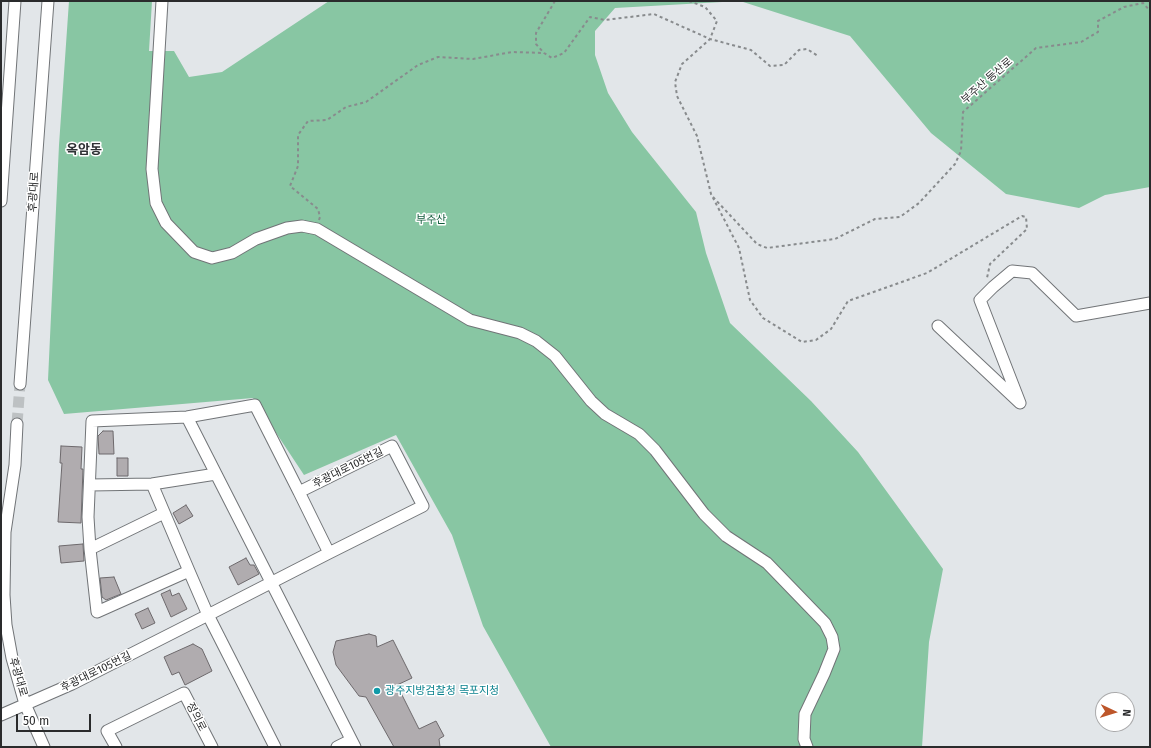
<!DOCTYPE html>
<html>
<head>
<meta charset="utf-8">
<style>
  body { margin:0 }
  #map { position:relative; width:1151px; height:748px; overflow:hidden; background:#e2e6e9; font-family:"Fira Sans",sans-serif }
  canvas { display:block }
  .frame { position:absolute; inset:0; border:2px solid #2a2b2c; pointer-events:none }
  .north { position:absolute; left:1095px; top:692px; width:40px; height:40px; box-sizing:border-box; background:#fff; border:1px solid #aaaaab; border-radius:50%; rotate:94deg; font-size:11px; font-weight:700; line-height:16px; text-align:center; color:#2a2b2c }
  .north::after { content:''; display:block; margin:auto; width:14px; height:18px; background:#bd562a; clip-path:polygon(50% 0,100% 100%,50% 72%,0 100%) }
  .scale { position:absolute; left:16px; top:714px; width:75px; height:18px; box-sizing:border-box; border:2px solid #2a2b2c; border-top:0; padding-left:5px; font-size:12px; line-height:14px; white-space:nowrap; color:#2a2b2c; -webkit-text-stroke:3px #fff; paint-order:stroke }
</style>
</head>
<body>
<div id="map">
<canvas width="1151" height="748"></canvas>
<div class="frame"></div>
<div class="north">N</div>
<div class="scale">50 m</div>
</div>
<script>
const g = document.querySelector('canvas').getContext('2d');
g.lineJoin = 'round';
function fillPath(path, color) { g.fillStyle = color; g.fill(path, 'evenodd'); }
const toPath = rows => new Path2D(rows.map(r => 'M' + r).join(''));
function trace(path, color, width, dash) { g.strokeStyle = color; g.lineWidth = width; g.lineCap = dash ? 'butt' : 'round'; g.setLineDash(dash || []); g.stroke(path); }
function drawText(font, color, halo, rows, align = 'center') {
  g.font = font + ' "Fira Sans","Noto Sans KR",sans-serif'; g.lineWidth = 3; g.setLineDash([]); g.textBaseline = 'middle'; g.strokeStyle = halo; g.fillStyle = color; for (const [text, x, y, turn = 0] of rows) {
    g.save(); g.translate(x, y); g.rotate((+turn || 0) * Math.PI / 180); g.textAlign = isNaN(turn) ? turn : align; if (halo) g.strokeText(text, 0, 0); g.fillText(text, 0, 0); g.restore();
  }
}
fillPath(toPath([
  [69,1,152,1,149,51,174,51,189,77,222,72,329,1,1150,1,1150,187,1105,195,1079,208,1006,194,931,133,850,36,740,1,615,8,595,31,595,55,608,93,632,132,696,212,706,253,730,323,811,401,858,452,943,569,929,642,922,747,551,747,483,626,452,535,396,435,304,475,253,398,64,414,48,380,59,145]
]), '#88c6a3');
const building = toPath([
  [103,431,113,431,114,454,99,454,98,436,103,431],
  [61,446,82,447,81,469,83,469,81,523,58,522,62,463,60,463,61,446],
  [117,458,128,458,128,476,117,476,117,458],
  [186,505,193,516,179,524,173,513,186,505],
  [83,544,84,561,61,563,59,546,83,544],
  [246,558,250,565,254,565,259,574,238,585,229,567,246,558],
  [114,577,121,594,106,600,102,597,100,578,114,577],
  [170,590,172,596,179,593,187,609,171,617,161,594,170,590],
  [148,608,155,623,142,629,135,614,148,608],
  [369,634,376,636,377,647,393,640,412,678,397,685,419,729,436,721,444,736,439,739,440,747,394,747,366,697,359,696,336,665,333,652,336,641,369,634],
  [193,644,202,649,212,671,185,685,179,672,172,675,164,657,193,644]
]);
fillPath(building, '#b0acaf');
trace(building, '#6d696c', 1);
trace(toPath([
  [17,424,20,384]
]), '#bdc1c3', 11, [11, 5.5]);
const minor = toPath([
  [162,1,152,169,156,203,166,223,194,252,212,258,232,253,256,239,287,228,302,226,317,229,470,320,520,333,536,341,555,356,591,401,605,414,639,434,655,450,704,514,726,536,767,563,825,623,832,637,834,649,824,674,805,714,804,739,807,747],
  [1,201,15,1],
  [938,326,1020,403,980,300,993,287,1012,271,1032,273,1076,316,1150,303],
  [20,384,48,1],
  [187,417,355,747],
  [17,424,15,465,5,532,4,595,6,625,12,658,25,704,44,747],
  [152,484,189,571],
  [90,485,152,484,216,474],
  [299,492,329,553],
  [90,549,164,513],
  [1,715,72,684,208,615,329,553,423,506,392,446,299,492,255,405,187,417,92,421,88,517,90,549,97,612,189,571,208,615,275,747],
  [116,747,107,731,184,693,212,747],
  [337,747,351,740]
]);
trace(minor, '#717477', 13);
trace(toPath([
  [555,1,536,33,536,44,544,53,552,58,564,53,590,17,605,20,654,14,710,39,751,50,770,66,784,65,799,50,807,49,818,56],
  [689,1,705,7,717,21,710,39,682,64,675,82,677,96,697,136,711,194,739,248,750,300,763,318,802,342,816,340,831,329,848,301,927,273,1022,216,1026,217,1027,229,990,264,987,278],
  [713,197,757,244,767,248,835,239,875,219,900,217,919,203,955,164,961,151,963,112,1036,48,1081,42,1098,32,1098,21,1124,7,1143,3,1150,11],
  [319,220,320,217,318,209,290,186,298,166,298,135,308,121,327,120,346,107,366,102,418,65,438,57,473,59,512,52,544,53]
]), '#888b8d', 2, [3, 3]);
trace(minor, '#fff', 11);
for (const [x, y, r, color] of [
  [377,691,4,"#0f9aa8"]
]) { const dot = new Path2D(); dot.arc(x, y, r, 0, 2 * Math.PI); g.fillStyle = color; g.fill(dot); trace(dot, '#fff', 1.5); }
drawText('11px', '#2a2b2c', '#fff', [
  ["부주산 등산로",987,81,-41],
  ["후광대로",34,192,-86],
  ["후광대로105번길",348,468,-26],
  ["후광대로105번길",96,672,-26],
  ["후광대로",18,677,74],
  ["정의로",196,717,63]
]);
drawText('11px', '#125c3c', '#fff', [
  ["부주산",431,220]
]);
drawText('11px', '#0d838f', '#fff', [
  ["광주지방검찰청 목포지청",385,691]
], 'left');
drawText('bold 13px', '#2f3235', '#fff', [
  ["옥암동",84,150]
]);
</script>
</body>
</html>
